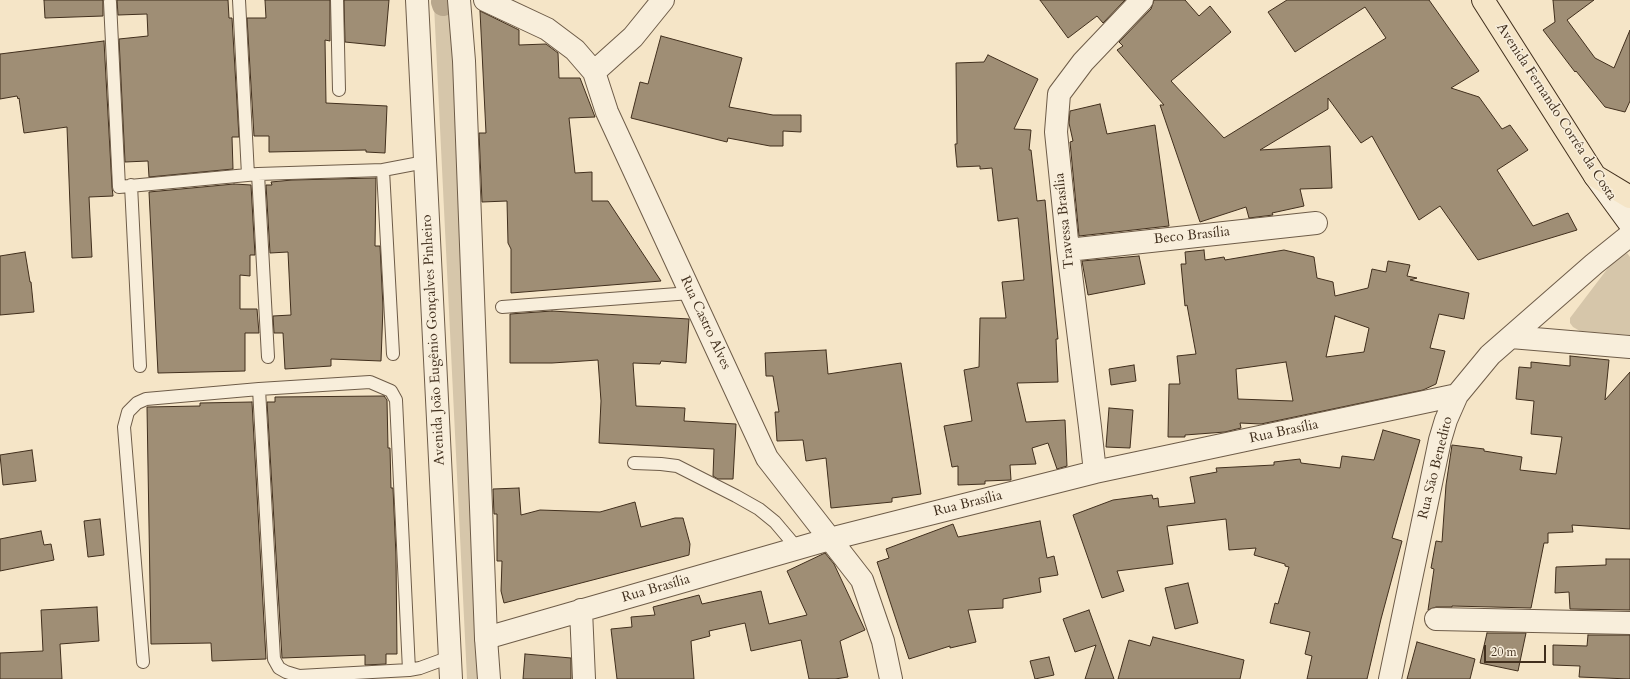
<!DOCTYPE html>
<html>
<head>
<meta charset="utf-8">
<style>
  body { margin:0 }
  #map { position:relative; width:1630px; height:679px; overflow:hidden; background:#f5e5c7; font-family:Cardo,serif }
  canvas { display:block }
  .scale { position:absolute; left:1484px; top:645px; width:62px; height:18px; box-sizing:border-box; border:2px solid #412f1d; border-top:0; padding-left:5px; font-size:12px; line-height:14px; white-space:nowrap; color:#412f1d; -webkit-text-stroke:3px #f8eedb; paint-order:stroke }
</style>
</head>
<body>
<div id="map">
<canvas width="1630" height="679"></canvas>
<div class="scale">20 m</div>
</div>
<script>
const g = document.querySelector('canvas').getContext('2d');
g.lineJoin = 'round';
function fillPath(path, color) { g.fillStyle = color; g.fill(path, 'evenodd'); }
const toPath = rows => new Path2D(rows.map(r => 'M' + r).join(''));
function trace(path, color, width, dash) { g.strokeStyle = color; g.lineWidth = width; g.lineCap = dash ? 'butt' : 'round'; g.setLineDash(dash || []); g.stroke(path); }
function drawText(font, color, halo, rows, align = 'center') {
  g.font = font + ' Cardo,serif'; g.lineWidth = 3; g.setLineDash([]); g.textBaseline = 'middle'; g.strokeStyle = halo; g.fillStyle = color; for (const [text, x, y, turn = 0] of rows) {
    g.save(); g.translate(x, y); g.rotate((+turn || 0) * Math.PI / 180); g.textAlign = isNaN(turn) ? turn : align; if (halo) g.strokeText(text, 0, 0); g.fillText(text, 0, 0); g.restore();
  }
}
fillPath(toPath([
  [453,4,486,679,467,679,434,5],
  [1627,253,1630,257,1630,335,1580,331,1573,327,1570,323,1570,318,1611,264]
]), '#d6c6aa');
trace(toPath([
  [442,2,443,5]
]), '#b8a78d', 22);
const building = toPath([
  [44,0,103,0,103,16,45,18,44,0],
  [117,0,228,0,229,18,232,18,239,137,232,137,233,169,149,177,148,161,125,162,119,39,148,36,147,14,118,15,117,0],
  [265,0,330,0,330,41,325,40,326,103,387,106,385,153,366,152,366,150,269,152,269,136,254,136,247,18,266,18,265,0],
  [344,0,389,0,385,46,345,42,344,0],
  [1040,0,1125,0,1103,23,1097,16,1068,38,1040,0],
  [1154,0,1185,0,1199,16,1210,6,1231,32,1171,81,1224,138,1386,38,1365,7,1295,52,1268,12,1287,0,1429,0,1479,71,1451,88,1479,97,1502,129,1510,125,1528,150,1497,170,1533,226,1568,213,1577,230,1478,260,1440,206,1419,220,1372,136,1361,143,1328,98,1328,109,1260,150,1330,146,1332,188,1300,189,1304,206,1272,213,1273,215,1249,218,1246,207,1200,222,1160,105,1164,105,1117,50,1123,46,1119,42,1151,9,1154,0],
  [1553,0,1594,0,1567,20,1595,58,1614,68,1630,30,1630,101,1625,112,1605,107,1576,71,1575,72,1543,30,1555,22,1553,0],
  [480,11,519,30,519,45,546,44,558,53,559,78,580,78,595,117,569,118,575,173,592,172,592,201,608,201,661,281,511,293,511,249,508,243,507,201,482,202,479,133,486,133,480,11],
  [661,36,742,58,729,107,773,115,801,115,801,132,783,131,783,146,770,146,728,138,727,142,631,118,640,82,648,84,661,36],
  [104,41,112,187,113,196,89,197,92,257,72,258,67,127,24,133,19,98,18,99,17,96,0,99,0,54,104,41],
  [988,55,1038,79,1014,129,1031,130,1029,150,1031,150,1037,201,1045,200,1058,339,1056,339,1058,382,1017,383,1026,422,1065,420,1067,466,1057,469,1048,443,1032,448,1036,464,1010,465,1011,480,985,481,985,484,958,485,958,466,952,467,944,426,972,421,964,370,979,367,980,318,1006,318,1002,282,1024,280,1018,218,998,221,992,168,980,169,980,166,957,167,955,144,957,144,956,63,984,62,988,55],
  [1100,104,1107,134,1155,125,1169,226,1079,236,1070,142,1073,141,1069,123,1070,111,1100,104],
  [376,178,375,246,380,246,383,307,381,361,331,359,331,366,285,369,283,333,274,333,273,316,291,315,288,252,270,253,266,185,272,185,271,182,292,180,376,178],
  [234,184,251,185,255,255,250,255,250,276,240,275,240,309,257,309,259,333,245,333,245,371,158,373,149,192,234,184],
  [1204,250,1205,260,1224,257,1225,260,1284,250,1314,257,1317,278,1333,282,1335,296,1368,288,1372,269,1386,272,1388,261,1410,265,1407,276,1417,278,1410,280,1469,293,1464,319,1439,314,1430,348,1445,351,1436,384,1423,390,1261,424,1240,423,1241,428,1225,432,1185,435,1185,437,1168,437,1169,384,1180,384,1177,356,1196,354,1187,305,1185,306,1181,264,1186,264,1185,252,1204,250],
  [1335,316,1369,328,1364,352,1326,357,1335,316],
  [1286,362,1293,401,1238,399,1236,369,1286,362],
  [25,252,30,282,31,282,34,312,0,315,0,256,25,252],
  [1139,256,1145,284,1088,295,1082,261,1139,256],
  [552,311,689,319,686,363,661,361,660,364,633,363,636,406,685,408,684,421,736,424,733,479,718,479,713,476,714,449,599,443,601,401,598,360,552,363,510,363,510,314,552,311],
  [826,350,828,374,901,363,921,494,892,498,892,502,831,508,826,458,806,461,803,440,777,441,775,412,779,412,773,376,766,376,765,353,826,350],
  [1570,356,1609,360,1605,400,1630,372,1630,529,1572,525,1573,532,1548,533,1548,543,1544,543,1531,608,1452,606,1452,607,1436,607,1428,610,1434,569,1431,568,1436,541,1442,542,1446,485,1452,445,1484,449,1484,451,1522,457,1520,470,1556,474,1562,437,1531,434,1534,401,1516,399,1519,367,1531,368,1531,362,1570,366,1570,356],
  [1134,365,1136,381,1111,385,1109,369,1134,365],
  [384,396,387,400,388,448,390,448,391,488,393,488,396,556,397,654,386,654,386,664,365,665,365,655,282,658,267,402,275,402,275,397,384,396],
  [252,402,266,659,212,661,211,643,151,644,147,407,200,406,200,403,252,402],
  [1109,408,1133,410,1130,448,1106,447,1109,408],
  [1383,430,1420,440,1392,538,1402,541,1381,619,1367,679,1307,679,1312,656,1305,654,1310,632,1270,623,1275,603,1278,604,1289,567,1285,566,1285,564,1254,555,1256,548,1229,550,1226,519,1167,526,1173,564,1117,571,1124,591,1102,598,1073,515,1113,500,1152,495,1153,499,1158,498,1159,507,1195,503,1190,477,1217,472,1216,468,1274,465,1274,462,1300,459,1301,463,1340,468,1342,456,1374,460,1383,430],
  [32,450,36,481,3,485,0,455,32,450],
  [519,488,521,515,540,510,600,512,635,502,641,527,675,518,683,518,690,544,689,555,504,603,501,591,502,561,497,561,497,514,494,514,493,489,519,488],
  [100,519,104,555,88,557,84,521,100,519],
  [1040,521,1047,558,1054,556,1058,575,1039,578,1041,592,1003,599,1003,608,968,610,976,642,950,648,950,646,909,659,877,562,889,558,886,549,953,524,958,537,1040,521],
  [41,531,44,545,51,544,54,560,0,571,0,539,41,531],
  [825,553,834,564,865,630,840,641,848,677,835,679,809,679,801,640,751,651,745,623,709,631,710,636,691,641,694,679,617,679,611,629,632,627,631,617,655,615,653,607,699,595,702,604,761,591,769,624,807,615,787,571,825,553],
  [1606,559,1630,559,1630,610,1570,609,1569,592,1555,593,1556,567,1606,565,1606,559],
  [1188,583,1198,623,1175,629,1165,588,1188,583],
  [97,607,99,641,60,644,62,679,0,679,0,653,43,651,41,610,97,607],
  [1089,610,1101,643,1114,679,1085,679,1096,645,1075,652,1063,619,1089,610],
  [1487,633,1526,633,1518,671,1480,663,1487,633],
  [1588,635,1630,635,1630,679,1579,677,1580,666,1553,665,1553,645,1587,646,1588,635],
  [1153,637,1244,660,1240,679,1118,679,1129,640,1150,646,1153,637],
  [1417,642,1475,659,1470,679,1407,679,1417,642],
  [525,654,571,658,571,679,523,679,525,654],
  [1049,657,1054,675,1035,679,1030,661,1049,657]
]);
fillPath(building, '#9f8e75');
trace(building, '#412f1d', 1);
const service = toPath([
  [239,0,248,175],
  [337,0,339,90],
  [110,2,119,187,258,174,383,170,393,354],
  [383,170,425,162],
  [258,174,268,357],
  [131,185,140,366],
  [502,307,691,293],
  [259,389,274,659,279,668,286,672,299,676,409,670,420,668,450,657],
  [634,463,661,464,677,466,736,496,759,509,775,522,797,548],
  [143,662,124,427,128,412,137,403,146,399,259,389,370,382,391,391,396,400,409,670]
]);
const minor = toPath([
  [485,0,547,29,575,50,594,72,607,112,767,458,862,580,883,641,891,679],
  [594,72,633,37,663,0],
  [1068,250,1316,223],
  [1511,337,1630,347],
  [1095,472,1090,427,1068,250,1056,132,1059,94,1083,62,1142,0],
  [581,610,584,679],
  [1436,619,1630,623],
  [486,638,830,539,1095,472,1457,395],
  [1390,679,1440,440,1446,420,1457,395,1490,355,1594,264,1630,235]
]);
const tertiary = toPath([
  [417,0,451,679],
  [459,0,464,61,486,638,489,679]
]);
const secondary = toPath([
  [1595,176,1630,224]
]);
const primary = toPath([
  [1483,0,1595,176,1630,197]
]);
trace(service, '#6e5c48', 14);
trace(minor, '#6e5c48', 24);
trace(tertiary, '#6e5c48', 24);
trace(secondary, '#412f1d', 24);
trace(primary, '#412f1d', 24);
trace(service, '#f8eedb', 12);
trace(minor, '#f8eedb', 22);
trace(tertiary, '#f8eedb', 22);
trace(secondary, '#f8eedb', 22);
trace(primary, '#f5e5c7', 22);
drawText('14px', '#412f1d', '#f8eedb', [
  ["Avenida Fernando Corrêa da Costa",1556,112,57],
  ["Travessa Brasília",1065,221,-96],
  ["Beco Brasília",1192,236,-6],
  ["Rua Castro Alves",705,323,65],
  ["Avenida João Eugênio Gonçalves Pinheiro",434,340,-93],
  ["Rua Brasília",1284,432,-12],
  ["Rua São Benedito",1436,468,-76],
  ["Rua Brasília",968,504,-14],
  ["Rua Brasília",656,589,-16]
]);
</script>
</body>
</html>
